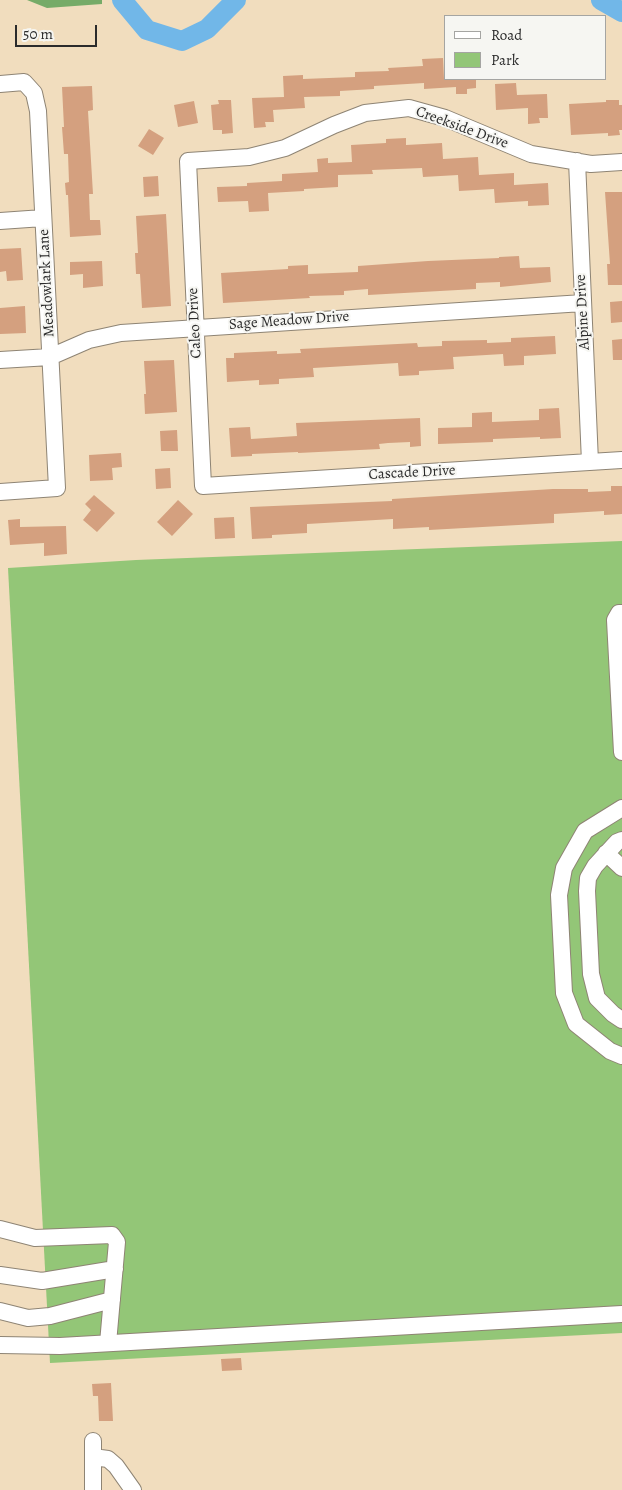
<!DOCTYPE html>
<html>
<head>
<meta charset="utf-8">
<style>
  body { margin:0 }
  #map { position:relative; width:622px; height:1490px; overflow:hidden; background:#f1ddbe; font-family:Alegreya,serif }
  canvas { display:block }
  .legend { position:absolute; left:444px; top:15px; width:162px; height:65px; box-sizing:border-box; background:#f6f6f2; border:1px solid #a5a5a2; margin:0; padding:6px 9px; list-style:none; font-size:15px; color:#2b2b2b }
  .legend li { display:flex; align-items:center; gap:10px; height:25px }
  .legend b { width:25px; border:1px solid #a5a5a2 }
  .scale { position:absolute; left:15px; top:25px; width:82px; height:22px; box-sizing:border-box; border:2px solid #2b2b2b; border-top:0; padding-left:6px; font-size:15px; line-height:18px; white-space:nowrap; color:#2b2b2b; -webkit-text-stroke:4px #f6f6f2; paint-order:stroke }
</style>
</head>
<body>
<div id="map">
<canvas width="622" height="1490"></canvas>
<ul class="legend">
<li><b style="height:6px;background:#fff"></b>Road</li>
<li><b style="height:14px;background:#93c677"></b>Park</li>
</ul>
<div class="scale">50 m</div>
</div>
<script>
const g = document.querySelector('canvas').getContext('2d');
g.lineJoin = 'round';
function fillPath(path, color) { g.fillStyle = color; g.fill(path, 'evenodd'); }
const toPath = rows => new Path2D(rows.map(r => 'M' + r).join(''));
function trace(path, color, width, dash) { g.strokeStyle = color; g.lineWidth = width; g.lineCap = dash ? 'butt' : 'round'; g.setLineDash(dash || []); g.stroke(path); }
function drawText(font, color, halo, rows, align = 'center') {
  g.font = font + ' Alegreya,serif'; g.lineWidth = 4; g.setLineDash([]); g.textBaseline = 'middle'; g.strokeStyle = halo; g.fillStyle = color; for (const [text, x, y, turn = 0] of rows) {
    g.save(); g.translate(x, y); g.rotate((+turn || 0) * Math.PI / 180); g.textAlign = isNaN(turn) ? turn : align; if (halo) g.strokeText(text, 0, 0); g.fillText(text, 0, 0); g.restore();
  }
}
fillPath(toPath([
  [622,541,622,1333,50,1363,8,568,136,560]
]), '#93c677');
fillPath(toPath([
  [27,0,102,0,102,4,47,8]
]), '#76ab68');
trace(toPath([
  [122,0,147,30,182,41,207,29,236,0],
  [601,0,622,12]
]), '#71b7e8', 20);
fillPath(toPath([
  [443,58,444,79,476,79,476,88,467,89,467,94,456,94,456,87,424,89,424,83,374,86,374,89,340,91,340,96,304,97,305,108,273,110,274,122,265,122,266,127,254,128,252,98,284,97,283,76,303,75,303,79,355,77,355,72,389,71,388,68,423,66,422,59],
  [516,83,517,95,547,94,548,118,539,118,540,123,528,124,528,108,496,110,495,84],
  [92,86,93,110,88,111,93,194,89,194,90,220,100,220,101,235,70,237,68,195,66,195,65,183,69,182,68,154,64,154,62,127,64,127,62,87],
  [218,100,231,100,233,133,222,134,222,130,213,130,211,105,219,104],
  [606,100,619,100,619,105,622,105,622,130,619,130,620,135,608,136,608,133,571,135,569,104,606,102],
  [194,101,198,123,178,127,174,105],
  [149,129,164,138,153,155,138,146],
  [406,138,406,145,442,143,443,159,478,157,479,175,514,173,514,185,548,183,549,205,528,206,528,201,495,203,494,189,459,191,458,175,423,177,422,168,372,170,373,174,338,175,338,187,304,189,304,191,268,193,269,211,249,212,248,201,218,202,217,187,247,186,247,183,282,181,282,174,318,172,317,159,328,158,328,163,352,162,351,145,386,143,386,139],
  [158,176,159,196,144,197,143,177],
  [605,192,622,192,622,285,608,285,607,264,610,264],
  [166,214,171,306,142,308,140,274,136,274,135,253,138,253,136,216],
  [21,248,23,280,7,281,6,271,0,272,0,249],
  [519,256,520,268,550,267,551,282,500,287,500,282,476,283,476,289,368,295,368,289,344,291,344,295,309,296,310,298,223,303,221,273,288,269,288,266,308,265,308,274,358,272,358,266,428,261,499,258,499,257],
  [102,261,103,286,83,288,83,274,70,275,70,262],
  [622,301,622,322,611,323,610,302],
  [25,306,26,333,0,334,0,308],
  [555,336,556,354,524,356,524,365,504,366,503,354,453,357,454,369,419,371,419,375,399,376,398,363,313,368,314,377,279,379,279,384,259,385,259,380,227,382,226,358,234,358,234,353,277,351,277,354,301,353,300,349,417,343,418,347,442,346,442,341,487,340,487,343,511,342,511,338],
  [622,339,622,360,613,360,612,340],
  [174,360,177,412,145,414,144,394,146,394,144,361],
  [559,408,561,438,540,439,540,437,493,439,493,442,438,444,438,428,472,427,472,413,492,412,492,422,539,420,539,409],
  [420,418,421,446,410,447,410,442,388,443,379,444,380,449,298,453,298,452,252,454,252,456,231,457,229,428,250,427,251,439,297,436,296,423],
  [177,430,178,451,161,451,160,431],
  [121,453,122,467,112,468,113,480,90,481,89,455],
  [170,468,171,488,156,489,155,469],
  [611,486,622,486,622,514,604,515,604,511,554,514,554,523,429,530,429,527,393,529,393,519,307,524,307,533,272,535,272,538,252,539,250,507,392,501,392,499,553,489,588,489,588,492,611,491],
  [94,495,115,513,97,532,83,520,91,510,85,504],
  [178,500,193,514,172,536,157,522],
  [234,517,235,538,215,539,214,518],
  [20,519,20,527,66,526,67,554,44,556,44,543,10,545,8,520],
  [241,1358,242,1370,222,1371,221,1359],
  [111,1383,113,1421,99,1421,98,1396,93,1396,92,1384]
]), '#d4a07f');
const minor = toPath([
  [0,84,24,82,34,93,38,111,57,488,0,492],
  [577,161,590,462],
  [622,162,591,164,531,154,445,118,409,108,365,113,334,125,285,148,249,157,188,161,203,486,622,460],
  [0,221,43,218],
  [0,360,50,357,89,340,121,333,583,303],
  [622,613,619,613,615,620,622,752],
  [622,808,585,831,564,868,559,895,564,993,576,1024,610,1051,622,1056],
  [622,840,617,842,595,866,588,878,587,891,591,974,597,998,613,1014,622,1020],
  [606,853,622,868],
  [0,1229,35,1238,112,1235,117,1242,108,1343],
  [0,1275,42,1281,115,1269],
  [0,1311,28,1318,50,1316,112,1300],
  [0,1345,60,1346,622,1314],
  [93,1441,93,1490],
  [93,1457,108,1459,116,1466,133,1490]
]);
trace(minor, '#8e8474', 18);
trace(minor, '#fff', 16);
drawText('15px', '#2b2b2b', '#f6f6f2', [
  ["Creekside Drive",462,128,20],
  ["Meadowlark Lane",47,283,-93],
  ["Alpine Drive",583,312,-93],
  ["Sage Meadow Drive",289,321,-4],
  ["Caleo Drive",195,323,-93],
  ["Cascade Drive",412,473,-3]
]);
</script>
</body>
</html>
